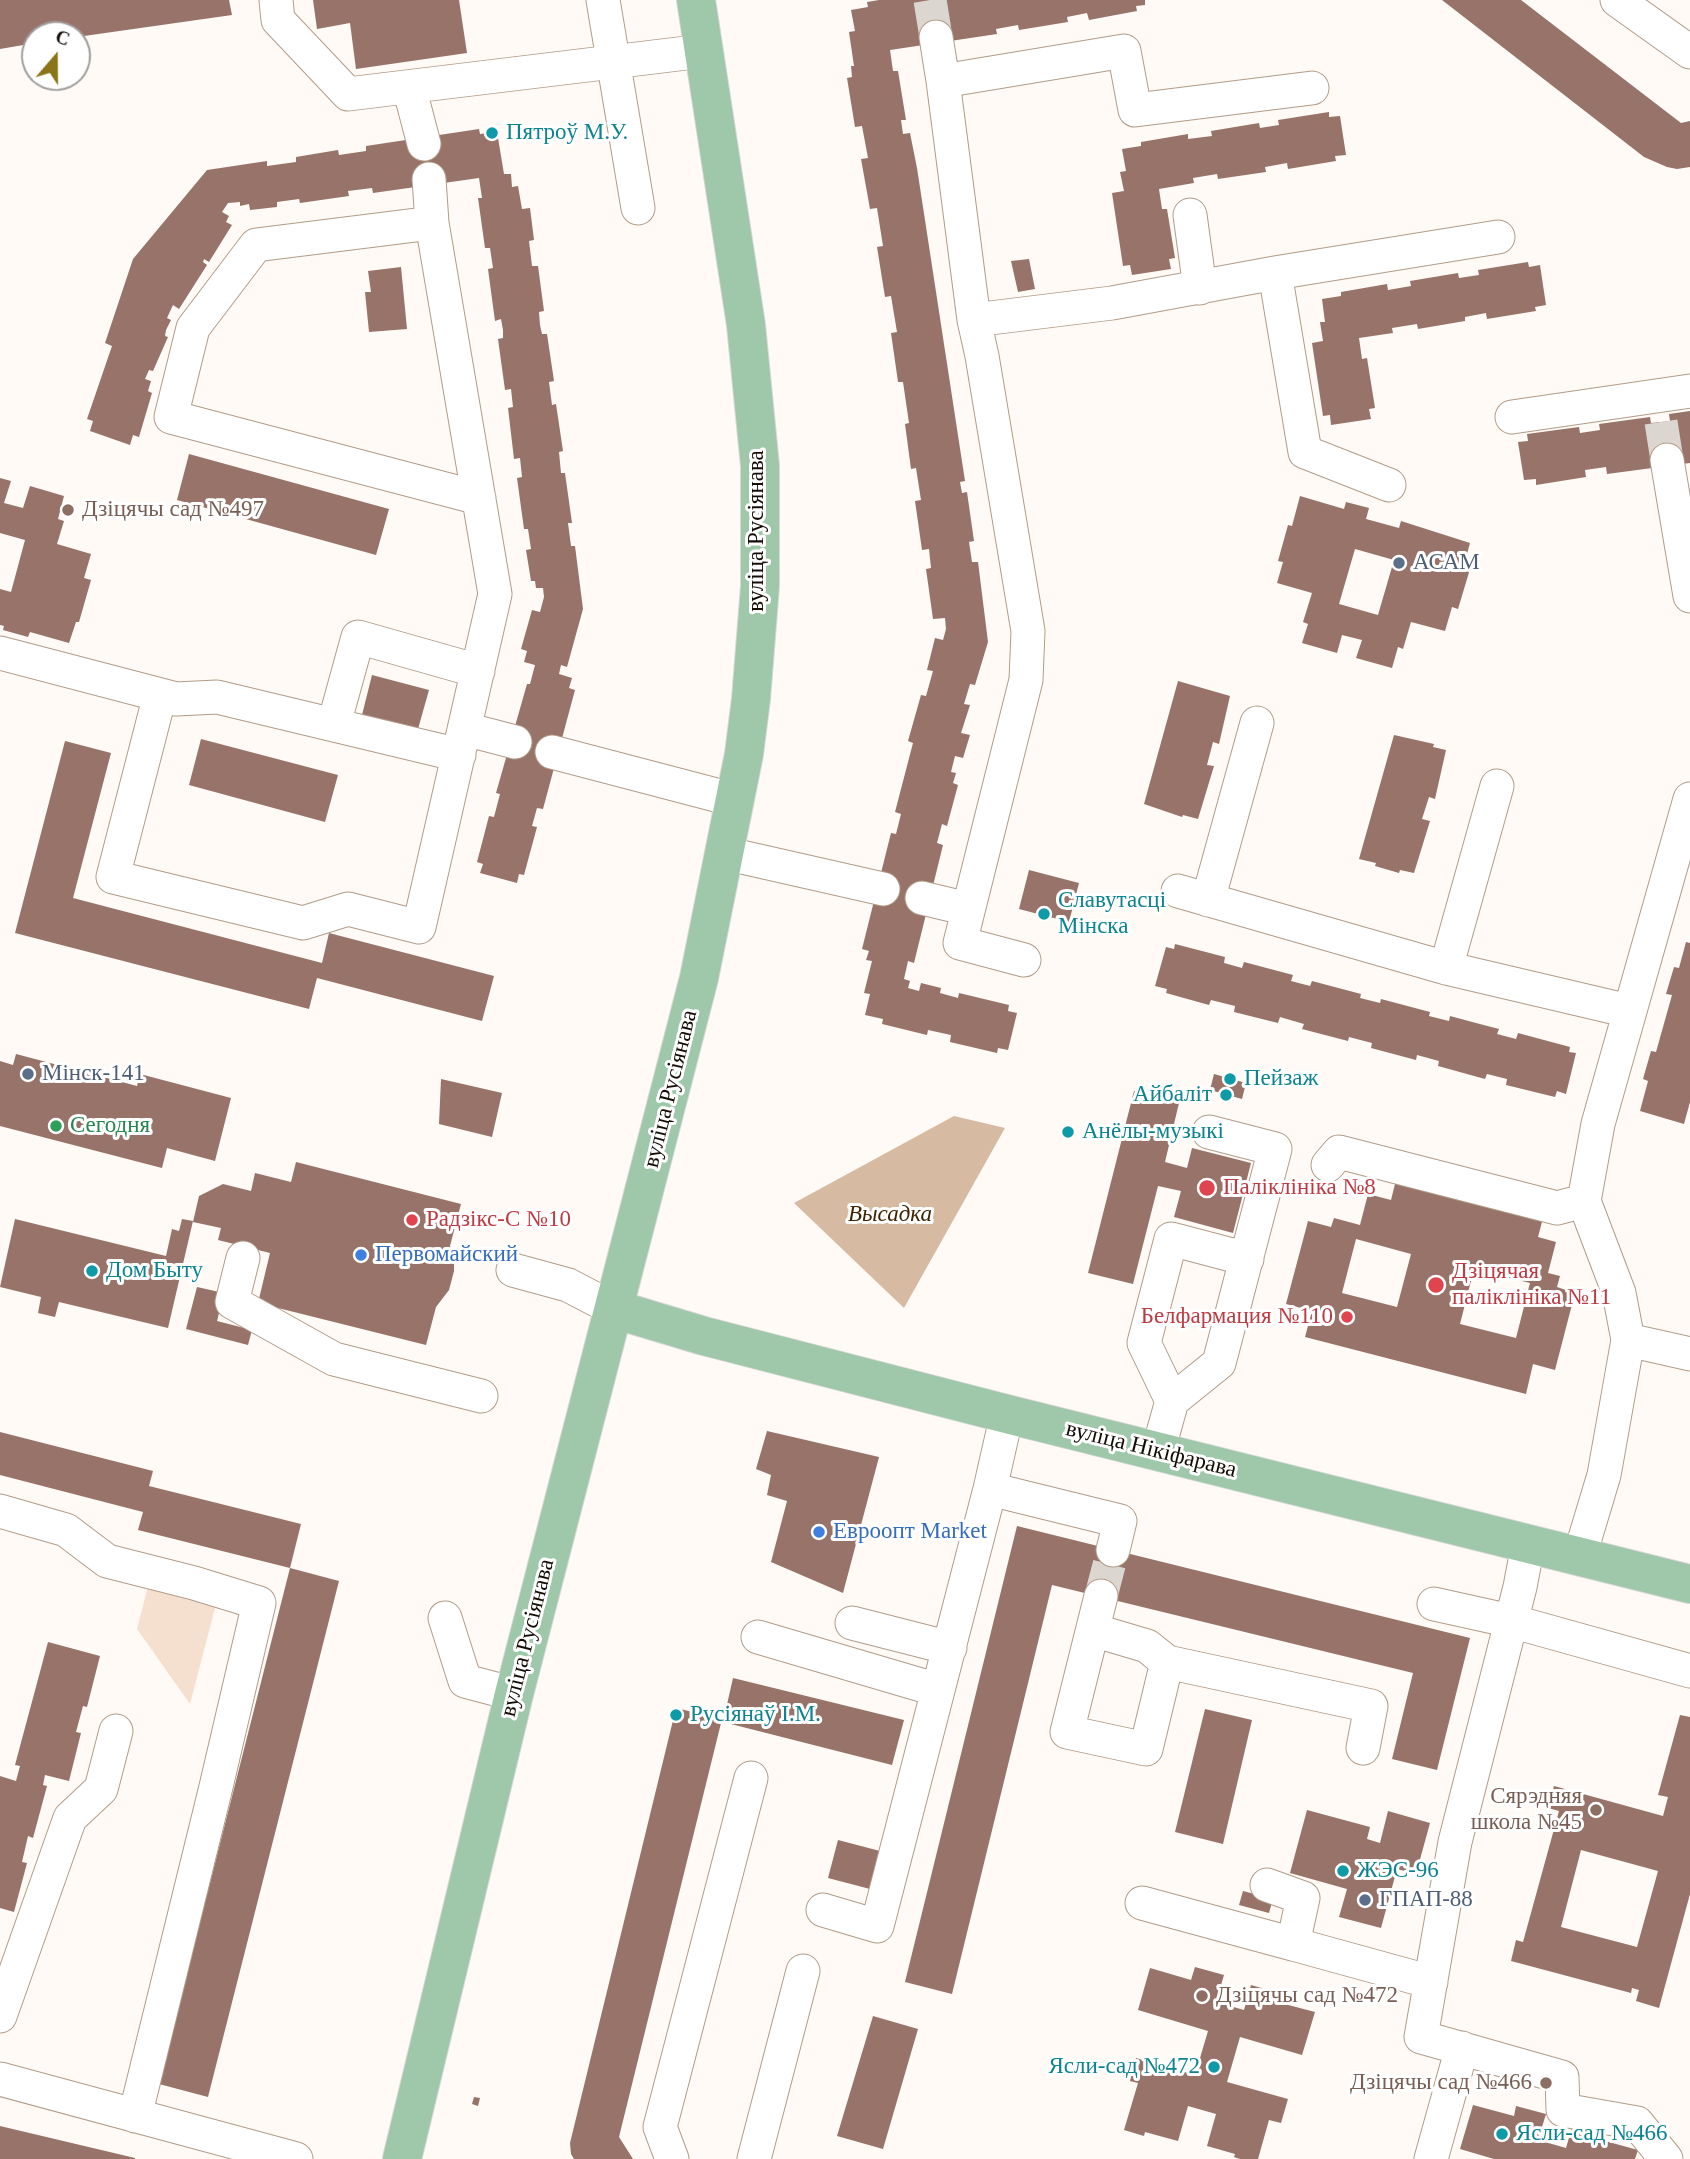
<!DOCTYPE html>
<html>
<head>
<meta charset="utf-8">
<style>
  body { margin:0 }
  #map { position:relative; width:1690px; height:2159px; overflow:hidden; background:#fffaf5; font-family:Georgia,serif }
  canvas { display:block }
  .north { position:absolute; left:21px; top:21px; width:70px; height:70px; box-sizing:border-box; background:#fff; border:2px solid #a19e9b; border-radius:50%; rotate:20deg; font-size:19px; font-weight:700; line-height:28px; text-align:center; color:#130c05 }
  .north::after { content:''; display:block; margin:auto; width:24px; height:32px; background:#8b7519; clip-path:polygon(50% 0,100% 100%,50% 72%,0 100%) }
</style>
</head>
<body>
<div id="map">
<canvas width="1690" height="2159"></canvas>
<div class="north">С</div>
</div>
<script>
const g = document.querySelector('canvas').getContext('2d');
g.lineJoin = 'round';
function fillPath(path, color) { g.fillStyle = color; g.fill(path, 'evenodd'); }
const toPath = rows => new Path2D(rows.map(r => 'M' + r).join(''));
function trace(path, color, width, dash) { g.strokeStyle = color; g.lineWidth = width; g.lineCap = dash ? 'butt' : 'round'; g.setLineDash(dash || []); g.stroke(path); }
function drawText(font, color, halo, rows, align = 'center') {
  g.font = font + ' Georgia,serif'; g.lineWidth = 6; g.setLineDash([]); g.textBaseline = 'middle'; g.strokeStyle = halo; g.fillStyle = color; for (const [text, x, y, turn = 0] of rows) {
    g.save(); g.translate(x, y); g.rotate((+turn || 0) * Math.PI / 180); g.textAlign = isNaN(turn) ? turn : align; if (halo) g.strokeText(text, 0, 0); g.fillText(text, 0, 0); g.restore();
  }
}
fillPath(toPath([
  [148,1586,216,1604,190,1704,137,1629]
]), '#f5e0cf');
fillPath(toPath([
  [954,1116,1005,1128,904,1308,794,1203]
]), '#d7baa2');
fillPath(toPath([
  [0,0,229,0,232,15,77,37,77,35,35,35,35,43,0,49],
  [313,0,459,0,467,53,356,69,350,23,317,29],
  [879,0,1145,0,1145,5,1136,6,1137,11,1089,20,1087,13,1067,17,1068,22,1019,30,1018,25,996,29,997,34,890,50,893,71,898,71,906,120,901,120,903,134,910,133,917,168,965,481,960,482,962,493,967,492,974,541,969,542,972,562,978,562,988,642,975,685,970,684,964,704,970,705,961,733,970,735,963,758,955,756,951,772,956,773,953,783,958,785,947,826,942,824,937,843,943,845,914,963,908,961,904,979,910,981,908,988,919,991,921,983,941,988,940,993,958,998,959,993,1009,1005,1008,1011,1017,1013,1008,1050,998,1048,997,1053,950,1042,951,1035,928,1030,927,1035,882,1024,883,1019,865,1015,870,994,864,993,872,961,866,960,869,951,862,949,891,833,896,834,901,814,895,812,913,743,908,741,921,695,926,696,933,671,927,670,935,638,943,640,946,629,945,618,933,619,926,569,931,568,929,549,922,550,915,501,921,500,916,468,911,469,905,424,909,423,903,382,898,382,891,333,897,332,891,296,885,297,877,247,883,246,877,208,870,209,861,159,868,158,862,126,855,127,847,78,852,77,851,66,854,66,849,32,855,31,851,10,868,7,867,2],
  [1442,0,1521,0,1681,123,1690,121,1690,167,1677,169,1667,167,1644,157],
  [1329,112,1329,117,1340,116,1346,155,1335,156,1336,161,1288,169,1287,163,1265,167,1266,172,1218,179,1217,174,1193,178,1194,183,1159,189,1162,209,1167,209,1175,258,1169,259,1171,269,1132,275,1130,265,1123,266,1112,193,1124,191,1120,172,1126,171,1122,149,1141,146,1141,142,1188,134,1188,139,1212,136,1211,131,1259,123,1260,128,1279,125,1278,120],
  [479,129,480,134,497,132,504,174,511,174,512,187,518,186,522,209,530,208,534,240,529,241,532,266,538,266,544,311,539,312,540,325,542,334,547,334,554,381,549,382,552,405,556,404,563,451,559,452,561,473,565,473,572,523,568,523,571,546,575,546,583,609,567,667,561,665,559,674,572,678,569,688,575,690,543,809,537,808,532,826,537,827,524,875,519,874,517,883,480,873,483,864,477,862,489,816,494,817,500,794,496,793,527,684,530,684,535,665,524,662,527,651,521,649,532,610,540,612,544,597,543,588,536,588,535,581,531,581,526,550,531,549,528,529,524,529,517,478,522,477,520,458,514,459,508,408,513,407,511,389,505,390,498,339,503,338,503,330,501,319,495,321,488,269,493,268,490,248,485,248,478,198,482,198,479,178,373,193,372,188,348,191,349,196,300,203,299,199,277,202,277,207,250,210,249,204,240,206,240,202,228,203,222,212,229,216,226,222,232,225,209,262,204,259,203,262,207,265,179,309,173,305,167,318,171,320,166,330,165,336,168,337,153,371,149,370,145,379,151,381,148,391,152,393,139,437,133,435,130,445,90,431,93,421,87,419,112,346,105,343,133,259,207,170,267,161,267,166,296,162,296,157,338,150,339,155,366,151,366,146],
  [1029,259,1035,289,1018,292,1011,261],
  [1528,262,1529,267,1540,265,1546,305,1535,307,1536,311,1487,319,1486,313,1465,317,1465,321,1418,329,1417,324,1392,328,1393,333,1359,338,1362,359,1367,358,1375,408,1369,409,1371,419,1331,425,1330,415,1323,416,1312,343,1323,341,1320,322,1325,322,1322,299,1341,296,1341,292,1387,284,1388,290,1411,286,1410,281,1458,273,1459,278,1479,275,1478,270],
  [401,267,407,329,369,332,365,292,371,292,368,271],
  [1690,411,1690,463,1607,474,1606,467,1585,470,1586,477,1536,485,1536,479,1524,480,1518,442,1528,441,1527,434,1579,427,1580,433,1600,430,1599,424,1650,417,1651,423,1661,422,1670,421,1669,414],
  [189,454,389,509,376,555,177,500],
  [0,478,11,481,4,503,23,508,30,486,64,496,58,519,64,521,57,544,91,554,84,578,91,580,79,622,76,622,69,643,30,632,28,637,3,630,4,626,0,625,0,589,11,592,25,540,0,533],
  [1300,496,1344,509,1346,502,1369,508,1366,519,1399,528,1401,521,1470,543,1463,568,1470,569,1458,609,1452,607,1445,631,1411,622,1403,649,1398,647,1392,668,1356,658,1362,640,1342,635,1337,653,1302,643,1308,624,1303,622,1312,593,1277,583,1283,562,1278,561,1288,525,1292,526],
  [1355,549,1394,560,1378,615,1339,604],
  [372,675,429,690,418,729,362,715],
  [1178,681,1230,696,1219,744,1213,742,1207,765,1214,766,1198,819,1183,815,1182,817,1144,804],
  [1394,735,1434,744,1433,747,1446,750,1435,799,1429,797,1422,819,1430,821,1414,873,1400,870,1399,873,1375,866,1376,863,1359,859],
  [201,739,338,775,325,822,189,785],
  [65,741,111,753,73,898,322,963,329,933,494,976,482,1021,317,978,309,1009,15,933],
  [1029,870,1079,883,1069,922,1019,909],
  [1686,942,1690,943,1690,1102,1684,1124,1640,1111,1648,1081,1643,1079,1651,1051,1656,1052,1672,995,1666,994,1674,967,1679,968],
  [1175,944,1225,957,1224,963,1242,968,1244,962,1293,975,1291,981,1310,986,1312,981,1361,994,1360,998,1380,1003,1381,999,1430,1012,1429,1016,1449,1021,1450,1016,1476,1023,1499,1029,1497,1034,1516,1039,1518,1033,1570,1047,1569,1052,1576,1053,1566,1094,1557,1091,1555,1097,1506,1085,1507,1079,1487,1074,1485,1079,1438,1066,1439,1061,1417,1055,1416,1060,1371,1048,1372,1043,1349,1037,1348,1041,1302,1029,1304,1024,1280,1017,1278,1023,1234,1012,1235,1006,1211,1000,1209,1005,1166,993,1167,989,1155,986,1166,947,1174,949],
  [16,1054,137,1086,140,1074,231,1098,215,1161,167,1148,162,1168,0,1126,0,1061,13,1065],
  [1214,1074,1246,1083,1242,1099,1210,1090],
  [441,1079,502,1093,492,1137,439,1124],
  [1134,1091,1179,1103,1165,1162,1187,1168,1192,1148,1251,1163,1233,1233,1174,1217,1181,1191,1158,1186,1133,1284,1088,1273],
  [296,1162,461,1204,450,1246,454,1258,454,1271,449,1290,436,1307,426,1345,258,1303,270,1253,218,1240,221,1228,193,1222,199,1196,223,1184,251,1191,255,1173,291,1182],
  [1396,1180,1543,1218,1538,1237,1556,1242,1548,1273,1560,1276,1557,1287,1575,1293,1555,1370,1533,1364,1526,1394,1305,1337,1312,1311,1286,1304,1308,1221,1331,1227,1334,1218,1360,1225,1368,1194,1391,1200],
  [1356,1239,1411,1254,1397,1307,1342,1293],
  [1474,1269,1530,1283,1516,1338,1460,1324],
  [15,1219,166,1256,172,1229,179,1231,182,1219,193,1221,168,1328,59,1302,55,1317,38,1313,41,1297,0,1287],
  [197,1287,224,1293,217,1321,252,1330,248,1345,186,1329],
  [767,1431,879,1457,843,1593,771,1562,787,1501,767,1495,771,1475,756,1469],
  [0,1432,153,1471,149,1486,301,1524,290,1568,138,1530,143,1512,0,1475],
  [1017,1526,1470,1638,1437,1770,1392,1759,1413,1673,1052,1585,952,1994,905,1982],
  [290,1568,339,1581,208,2097,159,2084],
  [48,1642,100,1656,87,1707,83,1706,76,1732,81,1733,69,1781,45,1775,43,1785,47,1786,33,1838,28,1836,22,1862,27,1863,14,1912,0,1908,0,1776,16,1781,20,1766,15,1765],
  [733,1678,904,1720,892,1765,723,1722],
  [676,1708,722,1719,619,2137,633,2159,574,2159,571,2154,570,2143],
  [1205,1709,1252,1720,1223,1844,1175,1832],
  [1680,1715,1690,1717,1690,1894,1659,2008,1636,2001,1639,1990,1632,1988,1631,1993,1511,1961,1516,1940,1523,1942,1559,1811,1548,1808,1554,1786,1663,1816,1668,1797,1658,1795],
  [1581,1850,1658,1871,1637,1947,1561,1927],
  [1307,1810,1370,1827,1367,1839,1380,1843,1388,1811,1430,1823,1416,1874,1397,1869,1381,1928,1339,1917,1347,1889,1290,1873],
  [838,1840,880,1851,870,1889,828,1878],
  [1243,1891,1273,1899,1269,1913,1239,1905],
  [1195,1967,1224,1975,1216,2002,1244,2010,1251,1985,1275,1992,1273,2001,1315,2012,1302,2055,1240,2037,1227,2082,1288,2099,1281,2123,1269,2120,1258,2159,1240,2159,1234,2157,1235,2154,1207,2146,1216,2114,1188,2106,1178,2141,1145,2132,1144,2136,1124,2130,1138,2083,1130,2081,1136,2058,1195,2075,1208,2031,1138,2010,1150,1968,1191,1980],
  [873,2016,918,2029,883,2149,837,2136],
  [474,2097,480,2098,478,2106,472,2104],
  [1473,2105,1514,2116,1516,2106,1546,2114,1538,2140,1566,2148,1573,2124,1597,2130,1594,2138,1638,2150,1635,2159,1494,2159,1460,2149],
  [0,2126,135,2158,135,2159,0,2159]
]), '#97736a');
trace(toPath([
  [930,0,936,37],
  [1661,422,1667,460],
  [1101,1596,1113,1550]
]), '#dcd6d1', 33, [33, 17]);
const minor = toPath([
  [276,0,278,20,348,94,703,51],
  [603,0,638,208],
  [1617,0,1690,52],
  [936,37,943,81],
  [409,87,424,144],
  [1190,215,1200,288],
  [432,223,256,245,193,328,171,417,479,498],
  [1275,273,1305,452,1389,485],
  [974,320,1112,303,1275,273,1498,237],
  [1512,417,1690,391],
  [1667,460,1690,596],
  [0,653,176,699,217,697,459,755],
  [160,695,113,877,303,923,348,909,419,927,495,594,432,223,429,179],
  [334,724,358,637,478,671],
  [465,729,515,742],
  [552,752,735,800],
  [724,853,883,889],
  [1178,891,1446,968,1629,1011],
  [922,898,968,909],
  [1208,900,1257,723],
  [1024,960,960,943,1026,680,1028,631,982,356,974,320,943,81,1124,51,1135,110,1312,88],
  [1446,968,1497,786],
  [1328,1165,1339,1152,1557,1208,1584,1201],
  [243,1258,232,1302,334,1359,481,1396],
  [513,1270,568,1285,614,1309],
  [1628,1340,1690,1354],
  [1172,1401,1144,1343,1171,1239,1247,1259],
  [1158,1451,1172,1401,1219,1363,1275,1149,1209,1132],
  [990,1489,1120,1521,1113,1550],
  [0,1511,66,1530,107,1561,194,1583,259,1603,215,1791,135,2116],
  [1528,1545,1520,1587,1455,1842,1421,2037,1562,2077,1563,2110,1637,2123,1666,2159],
  [1579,1558,1604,1475,1628,1340,1619,1293,1584,1201,1598,1124,1690,799],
  [1101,1596,1067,1732,1146,1749,1167,1662],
  [1434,1604,1511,1621,1690,1671],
  [445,1618,465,1681,514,1694],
  [852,1623,950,1648],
  [1093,1630,1147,1646,1167,1662,1371,1706,1363,1748],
  [758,1637,938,1690],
  [1267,1885,1303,1898,1293,1944,1431,1982],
  [1142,1903,1293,1944],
  [823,1910,877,1926,990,1489,1007,1414],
  [0,2016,70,1818,101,1789,116,1731],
  [0,2079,296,2159],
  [672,2159,660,2127,751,1778],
  [754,2159,803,1971],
  [1431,2159,1462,2048]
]);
const major = toPath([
  [614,1309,704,1336,1007,1414,1690,1584],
  [402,2159,514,1694,699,978,744,754,751,699,760,586,760,466,746,325,696,0]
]);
trace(minor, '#b29c89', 35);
trace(major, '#d9d8d7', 40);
trace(minor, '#fff', 33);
trace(major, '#9ec8a9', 38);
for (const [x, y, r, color] of [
  [492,133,7,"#0f9aa8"],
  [68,510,7,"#8d6e63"],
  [1399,563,7,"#5c6f8a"],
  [1044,914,7,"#0f9aa8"],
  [28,1074,7,"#5c6f8a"],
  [1230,1079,7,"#0f9aa8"],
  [1226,1095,7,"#0f9aa8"],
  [56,1126,7,"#2e9e5b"],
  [1068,1132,7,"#0f9aa8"],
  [1207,1188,9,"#e0444e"],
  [412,1220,7,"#e0444e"],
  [361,1255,7,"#3f7fe0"],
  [92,1271,7,"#0f9aa8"],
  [1436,1285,9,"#e0444e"],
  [1347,1317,7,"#e0444e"],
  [819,1532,7,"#3f7fe0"],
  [676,1715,7,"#0f9aa8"],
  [1596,1810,7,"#8d6e63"],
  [1343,1871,7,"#0f9aa8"],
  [1365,1900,7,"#5c6f8a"],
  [1202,1996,7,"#8d6e63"],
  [1214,2067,7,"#0f9aa8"],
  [1546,2083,7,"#8d6e63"],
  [1502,2134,7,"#0f9aa8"]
]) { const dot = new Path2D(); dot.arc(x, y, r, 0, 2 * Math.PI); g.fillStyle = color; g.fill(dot); trace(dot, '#fff', 2.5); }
drawText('23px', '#0d838f', '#fff', [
  ["Пятроў М.У.",506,133],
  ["Славутасці",1058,901],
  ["Мінска",1058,927],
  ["Пейзаж",1244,1079],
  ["Айбаліт",1212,1095,"right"],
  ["Анёлы-музыкі",1082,1132],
  ["Дом Быту",106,1271],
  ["Русіянаў І.М.",690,1715],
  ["ЖЭС-96",1357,1871],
  ["Ясли-сад №472",1200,2067,"right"],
  ["Ясли-сад №466",1516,2134]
], 'left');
drawText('23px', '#785e54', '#fff', [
  ["Дзіцячы сад №497",82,510],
  ["Сярэдняя",1582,1797,"right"],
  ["школа №45",1582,1823,"right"],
  ["Дзіцячы сад №472",1216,1996],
  ["Дзіцячы сад №466",1532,2083,"right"]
], 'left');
drawText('23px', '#130c05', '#fff', [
  ["вуліца Русіянава",757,531,-90],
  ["вуліца Русіянава",671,1089,-76],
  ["вуліца Нікіфарава",1151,1450,14],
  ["вуліца Русіянава",528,1638,-76]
]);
drawText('23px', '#4e5e75', '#fff', [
  ["АСАМ",1413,563],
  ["Мінск-141",42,1074],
  ["ГПАП-88",1379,1900]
], 'left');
drawText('23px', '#27864d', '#fff', [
  ["Сегодня",70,1126]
], 'left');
drawText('23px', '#be3a42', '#fff', [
  ["Паліклініка №8",1223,1188],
  ["Радзікс-С №10",426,1220],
  ["Дзіцячая",1452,1272],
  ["паліклініка №11",1452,1298],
  ["Белфармация №110",1333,1317,"right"]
], 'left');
drawText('italic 23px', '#3f2202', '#fff', [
  ["Высадка",890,1215]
]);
drawText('23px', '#366cbe', '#fff', [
  ["Первомайский",375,1255],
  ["Евроопт Market",833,1532]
], 'left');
</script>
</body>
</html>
